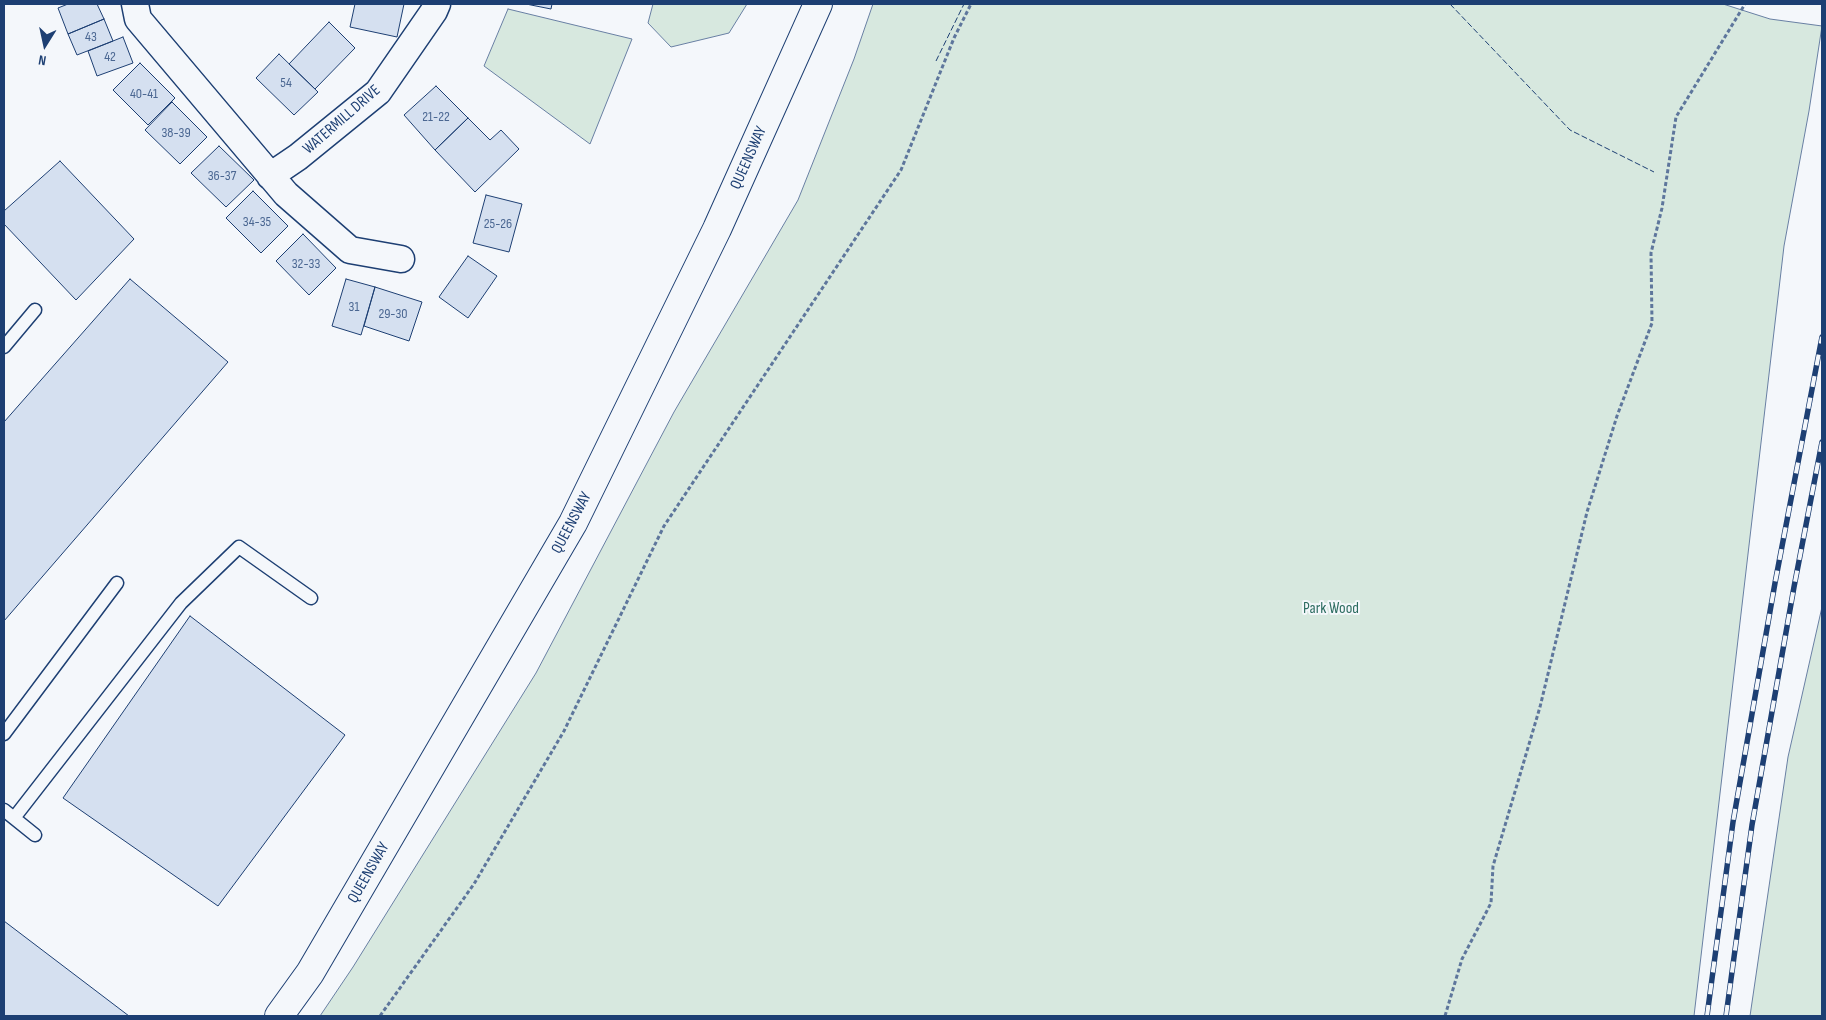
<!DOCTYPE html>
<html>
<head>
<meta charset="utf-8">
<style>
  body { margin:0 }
  #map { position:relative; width:1826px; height:1020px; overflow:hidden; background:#f4f7fb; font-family:"Sofia Sans Condensed",sans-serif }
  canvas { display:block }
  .frame { position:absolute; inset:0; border:5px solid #1d3f73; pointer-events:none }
  .north { position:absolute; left:20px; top:20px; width:50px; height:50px; -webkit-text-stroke:4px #f4f7fb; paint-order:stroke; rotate:190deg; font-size:14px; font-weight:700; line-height:20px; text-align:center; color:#1d3f73 }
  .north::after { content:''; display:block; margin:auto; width:18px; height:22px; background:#1d3f73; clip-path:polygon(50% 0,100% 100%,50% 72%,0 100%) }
</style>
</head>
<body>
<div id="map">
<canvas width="1826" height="1020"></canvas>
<div class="frame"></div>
<div class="north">N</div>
</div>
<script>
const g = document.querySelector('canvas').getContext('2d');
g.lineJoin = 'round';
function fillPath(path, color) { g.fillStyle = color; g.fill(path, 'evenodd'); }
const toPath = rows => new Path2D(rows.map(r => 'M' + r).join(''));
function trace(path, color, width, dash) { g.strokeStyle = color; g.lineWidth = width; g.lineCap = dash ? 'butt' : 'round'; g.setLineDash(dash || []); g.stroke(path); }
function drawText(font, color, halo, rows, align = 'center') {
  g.font = font + ' "Sofia Sans Condensed",sans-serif'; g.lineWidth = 4; g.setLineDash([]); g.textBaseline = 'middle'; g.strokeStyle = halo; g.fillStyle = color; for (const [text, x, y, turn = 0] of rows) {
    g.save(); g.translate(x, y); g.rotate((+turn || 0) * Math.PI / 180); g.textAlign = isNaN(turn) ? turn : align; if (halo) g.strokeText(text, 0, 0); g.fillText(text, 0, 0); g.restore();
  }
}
const green = toPath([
  [653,4,747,4,729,33,671,47,648,23,653,4],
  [873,4,1723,4,1770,19,1822,26,1809,111,1784,246,1694,1016,320,1016,353,967,536,673,674,412,798,200,854,59,873,4],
  [508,9,632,39,590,144,484,66,508,9],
  [1822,607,1822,1016,1750,1016,1788,757,1822,607]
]);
fillPath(green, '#d7e8df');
trace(green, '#687fa3', 1);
const building = toPath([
  [68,4,97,4,104,19,68,34,58,8,68,4],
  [355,4,404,4,397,37,350,27,355,4],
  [526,4,552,4,551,9,526,4],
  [104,19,113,41,77,55,68,34,104,19],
  [329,22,355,48,315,89,289,64,329,22],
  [123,37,133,63,97,76,88,51,123,37],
  [279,54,318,92,294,115,256,78,279,54],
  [140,63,175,98,148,125,113,90,140,63],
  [436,86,468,118,435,150,404,115,436,86],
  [172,102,207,137,180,164,145,130,172,102],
  [468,118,490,140,501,130,519,149,475,192,435,150,468,118],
  [219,146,254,180,226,207,191,173,219,146],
  [60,161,134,239,76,300,4,224,4,211,60,161],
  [253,191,288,226,261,253,226,218,253,191],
  [486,195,522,204,509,252,473,243,486,195],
  [303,234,336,268,309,295,276,261,303,234],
  [468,256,497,276,468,318,439,297,468,256],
  [130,279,228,362,4,621,4,422,130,279],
  [346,279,375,287,361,335,332,326,346,279],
  [375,287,422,302,409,341,364,326,375,287],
  [190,616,345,735,218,906,63,798,190,616],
  [4,921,129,1016,4,1016,4,921]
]);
fillPath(building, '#d5e0f0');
trace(building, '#1d3f73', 1);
const service = toPath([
  [4,347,35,310],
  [4,734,117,583],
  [4,810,35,835],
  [14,818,181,603,239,547,311,598]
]);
const minor = toPath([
  [135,4,138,19,286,194,350,250,401,259],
  [270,176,298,157,378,92,434,11,437,4]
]);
const primary = toPath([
  [279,1016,310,973,573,523,717,229,818,4]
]);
trace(service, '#1d3f73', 15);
trace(minor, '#1d3f73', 29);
trace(primary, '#1d3f73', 30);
trace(toPath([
  [380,1016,474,884,564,731,664,526,901,170,954,38,971,4],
  [1445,1016,1462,959,1491,903,1493,866,1540,707,1587,512,1617,416,1652,323,1651,253,1662,208,1676,117,1745,4]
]), '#5e769c', 3, [4, 2.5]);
trace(service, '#f4f7fb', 12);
trace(minor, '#f4f7fb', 26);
trace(primary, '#f4f7fb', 28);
const rail = toPath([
  [1707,1016,1733,822,1775,583,1822,337],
  [1726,1016,1752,825,1794,587,1822,442]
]);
trace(rail, '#1d3f73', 5.5);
trace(rail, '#f4f7fb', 4, [11]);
trace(toPath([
  [1450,4,1570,130,1654,172],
  [936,61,964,4]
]), '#1d3f73', 1, [6, 2.5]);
drawText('14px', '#4b6792', null, [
  ["43",91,37],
  ["42",110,57],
  ["54",286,83],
  ["40-41",144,94],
  ["21-22",436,117],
  ["38-39",176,133],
  ["36-37",222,176],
  ["34-35",257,222],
  ["25-26",498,224],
  ["32-33",306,264],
  ["31",354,307],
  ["29-30",393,314]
]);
drawText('16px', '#1d3f73', '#f4f7fb', [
  ["WATERMILL DRIVE",342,120,-41],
  ["QUEENSWAY",749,158,-66],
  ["QUEENSWAY",572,523,-62],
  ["QUEENSWAY",369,873,-60]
]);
drawText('16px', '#2c6c60', '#f4f7fb', [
  ["Park Wood",1331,609]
]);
</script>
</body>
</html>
